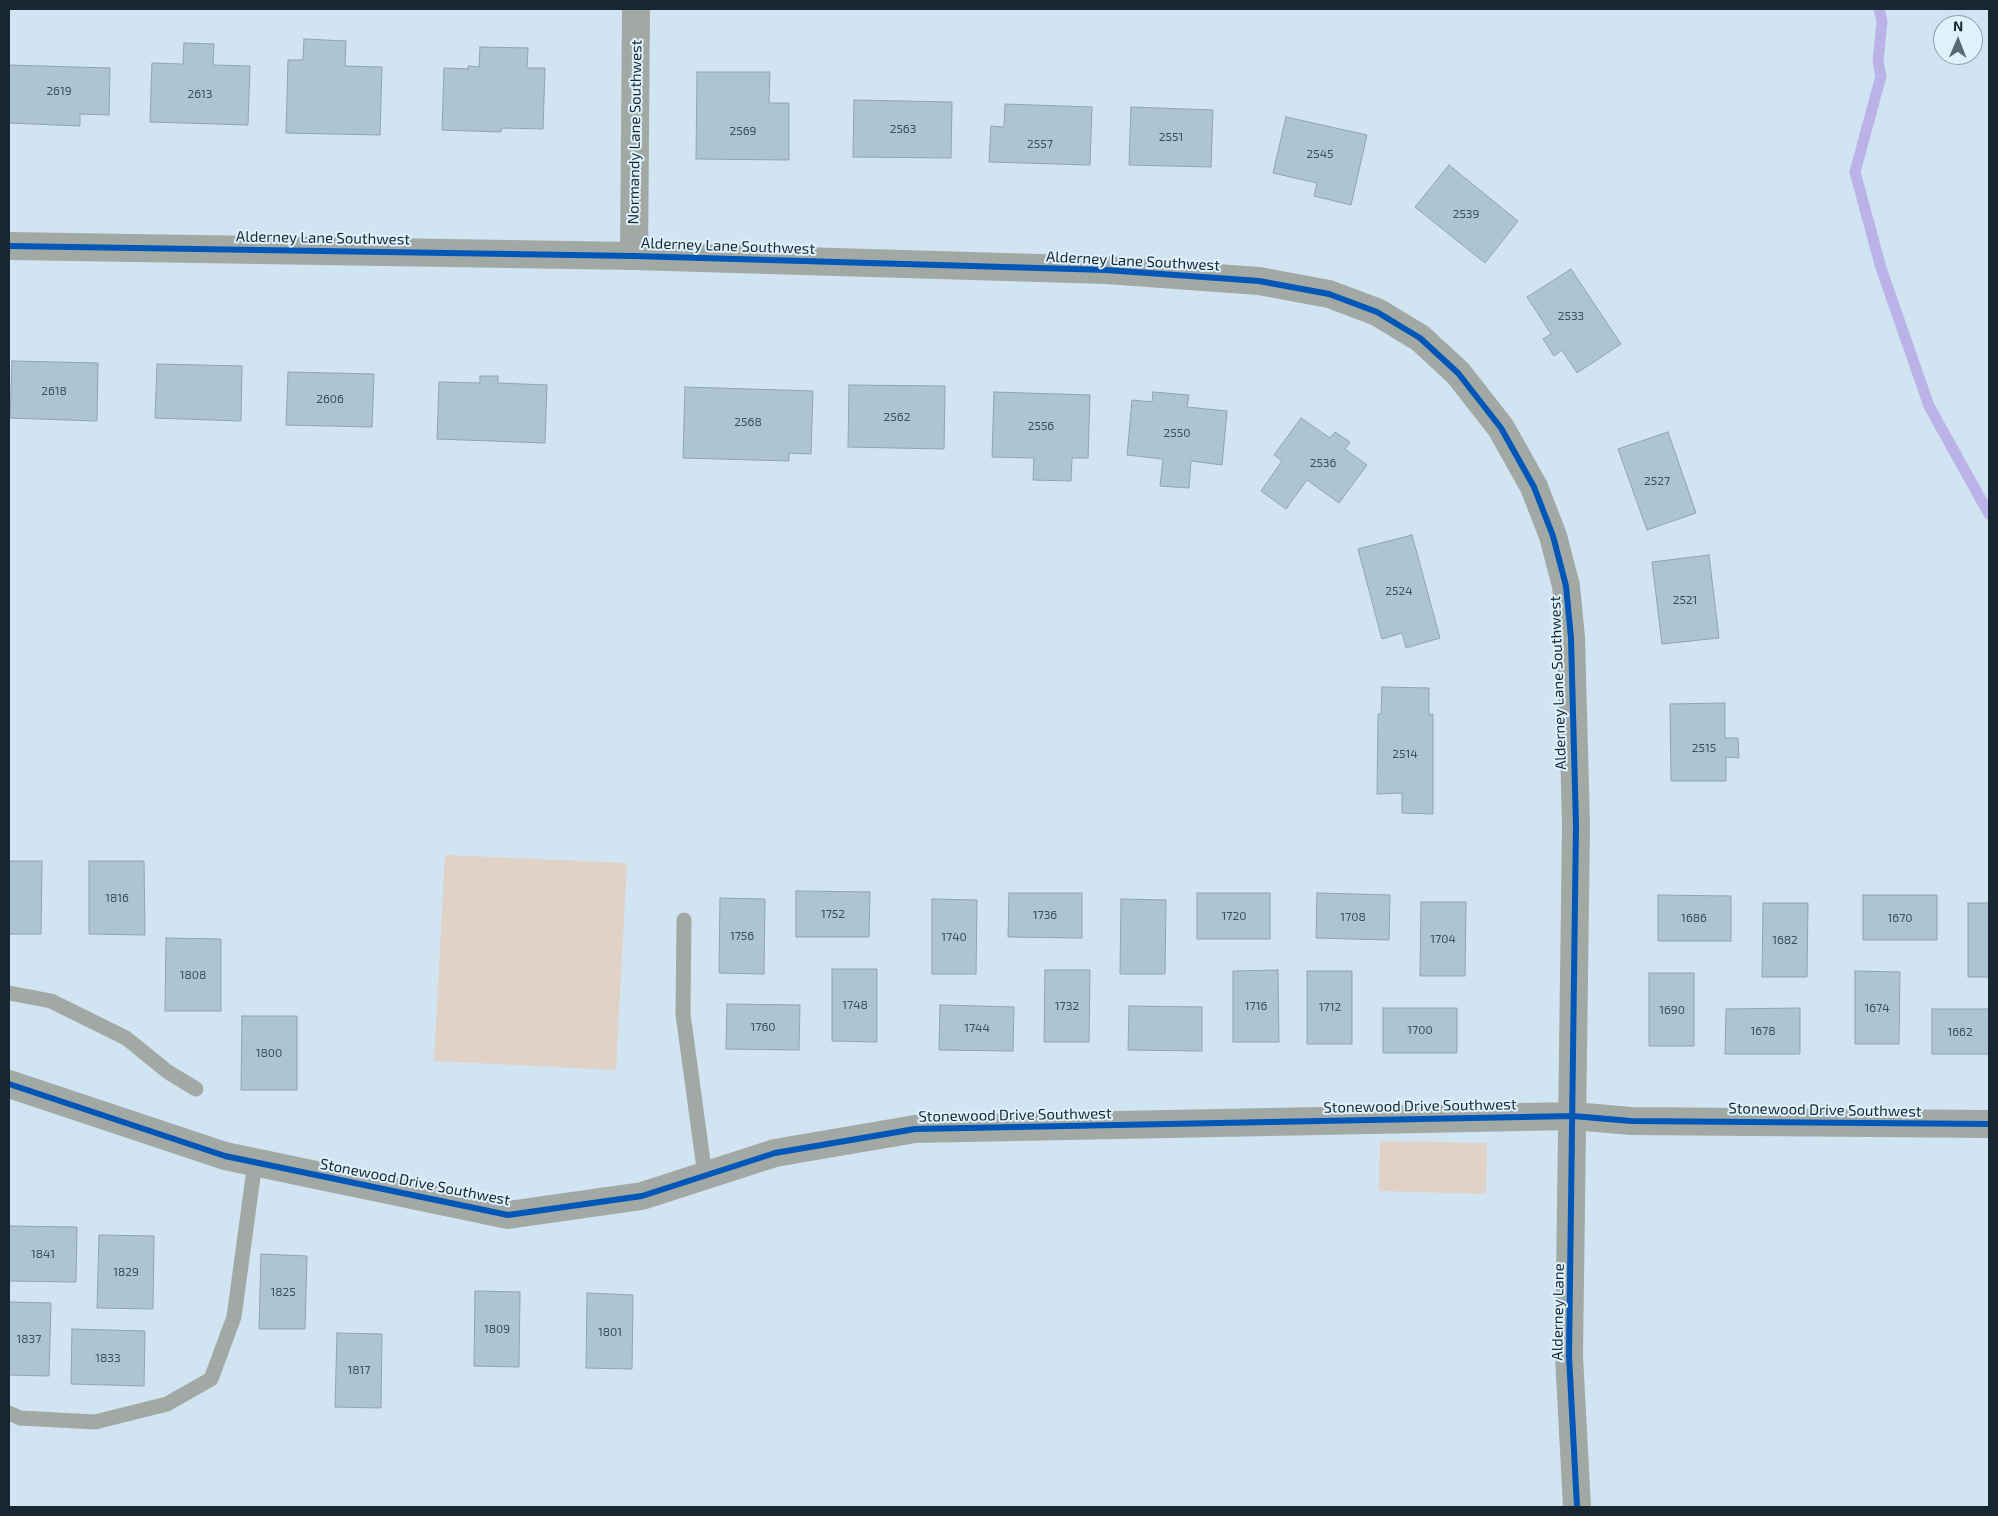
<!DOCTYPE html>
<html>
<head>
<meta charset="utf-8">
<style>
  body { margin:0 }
  #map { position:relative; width:1998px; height:1516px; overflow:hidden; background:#d0e4f1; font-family:"Exo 2",sans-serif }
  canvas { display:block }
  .frame { position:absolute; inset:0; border:10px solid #162732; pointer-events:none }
  .north { position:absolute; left:1933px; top:15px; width:50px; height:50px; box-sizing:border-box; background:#dff1fd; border:1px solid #8fa0ac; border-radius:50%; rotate:1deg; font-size:14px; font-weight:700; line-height:20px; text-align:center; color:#162732 }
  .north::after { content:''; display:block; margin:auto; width:18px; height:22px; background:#576975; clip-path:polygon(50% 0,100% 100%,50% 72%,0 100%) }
</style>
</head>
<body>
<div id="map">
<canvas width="1998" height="1516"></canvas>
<div class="frame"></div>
<div class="north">N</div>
</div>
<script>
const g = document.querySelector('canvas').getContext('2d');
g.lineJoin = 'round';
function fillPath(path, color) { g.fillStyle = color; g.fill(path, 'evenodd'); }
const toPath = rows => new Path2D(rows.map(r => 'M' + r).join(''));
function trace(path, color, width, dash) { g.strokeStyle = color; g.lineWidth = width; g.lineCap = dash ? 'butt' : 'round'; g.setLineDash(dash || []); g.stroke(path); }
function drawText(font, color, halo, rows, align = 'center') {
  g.font = font + ' "Exo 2",sans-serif'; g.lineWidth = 4; g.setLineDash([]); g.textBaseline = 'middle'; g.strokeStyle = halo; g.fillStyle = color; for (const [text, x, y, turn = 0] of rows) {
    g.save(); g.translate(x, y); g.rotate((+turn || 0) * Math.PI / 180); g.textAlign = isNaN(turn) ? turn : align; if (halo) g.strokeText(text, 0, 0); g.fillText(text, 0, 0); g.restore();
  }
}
fillPath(toPath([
  [445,855,627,863,616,1070,434,1061],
  [1380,1141,1487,1143,1486,1194,1379,1191]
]), '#e1d2c7');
trace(toPath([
  [1879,9,1882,21,1878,62,1881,76,1855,172,1881,268,1929,406,1989,514]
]), '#bbb3e8', 11);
const building = toPath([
  [304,39,346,41,345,66,382,67,380,135,286,133,288,60,303,60,304,39],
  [184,43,214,44,213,65,250,66,248,125,150,122,152,63,183,64,184,43],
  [480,47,528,48,527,68,545,68,543,129,502,128,501,132,442,130,444,68,468,69,468,66,479,67,480,47],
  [9,65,110,68,109,115,80,114,80,126,9,123,9,65],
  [697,72,770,72,769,103,789,103,789,160,696,159,697,72],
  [854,100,952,102,951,158,853,157,854,100],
  [1005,104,1092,107,1090,165,989,162,991,126,1004,127,1005,104],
  [1131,107,1213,110,1211,167,1129,165,1131,107],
  [1286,117,1367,135,1351,205,1314,196,1317,183,1273,173,1286,117],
  [1449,165,1518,221,1485,263,1415,207,1449,165],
  [1571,269,1621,344,1577,373,1562,350,1554,356,1543,339,1551,334,1527,297,1571,269],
  [12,361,98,363,97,421,10,418,12,361],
  [157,364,242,366,241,421,155,418,157,364],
  [288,372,374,374,372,427,286,425,288,372],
  [480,376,498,376,498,383,547,385,545,443,437,439,439,382,480,383,480,376],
  [849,385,945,386,944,449,848,447,849,385],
  [685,387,813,391,811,454,789,453,789,461,683,458,685,387],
  [994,392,1090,395,1088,458,1072,458,1071,481,1033,480,1034,458,992,457,994,392],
  [1153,392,1189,395,1187,407,1227,411,1222,465,1191,461,1189,488,1160,486,1163,459,1127,455,1132,400,1152,402,1153,392],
  [1301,418,1330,438,1335,432,1350,442,1345,449,1367,465,1339,503,1307,480,1286,509,1261,491,1282,461,1274,455,1301,418],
  [1668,432,1696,513,1647,530,1618,449,1668,432],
  [1412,535,1440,638,1406,648,1402,633,1382,639,1358,549,1412,535],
  [1709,555,1719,638,1662,644,1652,562,1709,555],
  [1382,687,1429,688,1429,715,1433,714,1433,814,1402,813,1402,793,1377,794,1378,714,1381,714,1382,687],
  [1725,703,1725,738,1738,738,1739,758,1726,757,1726,781,1671,781,1670,704,1725,703],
  [9,861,42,861,41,934,9,934,9,861],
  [89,861,144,861,145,935,89,934,89,861],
  [796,891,870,892,869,937,796,937,796,891],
  [1009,893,1082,893,1082,938,1008,937,1009,893],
  [1197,893,1270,893,1270,939,1197,939,1197,893],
  [1317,893,1390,895,1389,940,1316,938,1317,893],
  [1658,895,1731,896,1731,941,1658,941,1658,895],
  [1863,895,1937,895,1937,940,1863,940,1863,895],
  [720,898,765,899,764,974,719,973,720,898],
  [932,899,977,900,976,974,932,974,932,899],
  [1121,899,1166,900,1165,974,1120,974,1121,899],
  [1421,902,1466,902,1465,976,1420,976,1421,902],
  [1763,903,1808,903,1807,977,1762,977,1763,903],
  [1968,903,1989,903,1989,977,1968,977,1968,903],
  [166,938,221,939,221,1011,165,1011,166,938],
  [832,969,877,969,877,1042,832,1041,832,969],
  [1045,970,1090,970,1089,1042,1044,1042,1045,970],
  [1278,970,1279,1042,1233,1042,1233,971,1278,970],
  [1307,971,1352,971,1352,1044,1307,1044,1307,971],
  [1855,971,1900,972,1899,1044,1855,1044,1855,971],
  [1649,973,1694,973,1694,1046,1649,1046,1649,973],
  [727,1004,800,1005,799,1050,726,1049,727,1004],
  [940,1005,1014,1007,1013,1051,939,1050,940,1005],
  [1129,1006,1202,1007,1202,1051,1128,1050,1129,1006],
  [1383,1008,1457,1008,1457,1053,1383,1053,1383,1008],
  [1800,1008,1800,1054,1725,1054,1726,1009,1800,1008],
  [1932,1009,1989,1009,1989,1054,1932,1054,1932,1009],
  [242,1016,297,1016,297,1090,241,1090,242,1016],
  [9,1226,77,1227,76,1282,9,1281,9,1226],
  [99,1235,154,1236,153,1309,97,1308,99,1235],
  [261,1254,307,1256,305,1329,259,1329,261,1254],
  [475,1291,520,1292,519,1367,474,1366,475,1291],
  [587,1293,633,1295,632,1369,586,1368,587,1293],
  [9,1302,51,1303,49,1376,9,1375,9,1302],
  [72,1329,145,1331,144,1386,71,1384,72,1329],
  [337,1333,382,1334,381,1408,335,1407,337,1333]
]);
fillPath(building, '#adc5d3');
trace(building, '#92a3ad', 1);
trace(toPath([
  [684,920,683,1014,705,1176],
  [9,993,51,1001,126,1038,168,1072,196,1089],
  [9,1413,20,1418,95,1422,167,1404,211,1379,234,1317,255,1162]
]), '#a2a9a4', 15);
trace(toPath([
  [9,246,634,256,1106,270,1259,281,1329,294,1377,312,1420,338,1458,373,1501,428,1534,487,1553,536,1566,586,1571,638,1576,825,1569,1356,1577,1507],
  [634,256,636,9],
  [9,1084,225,1156,508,1215,642,1196,775,1153,915,1129,1573,1116,1631,1121,1989,1124]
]), '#a2a9a4', 28);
trace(toPath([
  [9,246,634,256,1106,270,1259,281,1329,294,1377,312,1420,338,1458,373,1501,428,1534,487,1553,536,1566,586,1571,638,1576,825,1569,1356,1577,1507],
  [9,1084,225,1156,508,1215,642,1196,775,1153,915,1129,1573,1116,1631,1121,1989,1124]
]), '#0057b8', 6);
drawText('12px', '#3c4e5a', null, [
  ["2619",59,91],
  ["2613",200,94],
  ["2563",903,129],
  ["2569",743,131],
  ["2551",1171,137],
  ["2557",1040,144],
  ["2545",1320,154],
  ["2539",1466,214],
  ["2533",1571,316],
  ["2618",54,391],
  ["2606",330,399],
  ["2562",897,417],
  ["2568",748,422],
  ["2556",1041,426],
  ["2550",1177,433],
  ["2536",1323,463],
  ["2527",1657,481],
  ["2524",1399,591],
  ["2521",1685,600],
  ["2515",1704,748],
  ["2514",1405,754],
  ["1816",117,898],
  ["1752",833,914],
  ["1736",1045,915],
  ["1720",1234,916],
  ["1708",1353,917],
  ["1686",1694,918],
  ["1670",1900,918],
  ["1756",742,936],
  ["1740",954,937],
  ["1704",1443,939],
  ["1682",1785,940],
  ["1808",193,975],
  ["1748",855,1005],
  ["1732",1067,1006],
  ["1716",1256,1006],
  ["1712",1330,1007],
  ["1674",1877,1008],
  ["1690",1672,1010],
  ["1760",763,1027],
  ["1744",977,1028],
  ["1700",1420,1030],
  ["1678",1763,1031],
  ["1662",1960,1032],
  ["1800",269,1053],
  ["1841",43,1254],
  ["1829",126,1272],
  ["1825",283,1292],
  ["1809",497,1329],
  ["1801",610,1332],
  ["1837",29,1339],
  ["1833",108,1358],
  ["1817",359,1370]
]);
drawText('15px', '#162732', '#dff1fd', [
  ["Normandy Lane Southwest",635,132,-89],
  ["Alderney Lane Southwest",323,238,1],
  ["Alderney Lane Southwest",728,246,2],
  ["Alderney Lane Southwest",1133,261,3],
  ["Alderney Lane Southwest",1558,683,-92],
  ["Stonewood Drive Southwest",1420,1106,-1],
  ["Stonewood Drive Southwest",1825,1110,1],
  ["Stonewood Drive Southwest",1015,1115,-1],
  ["Stonewood Drive Southwest",415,1182,11],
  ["Alderney Lane",1558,1312,-89]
]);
</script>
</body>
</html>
